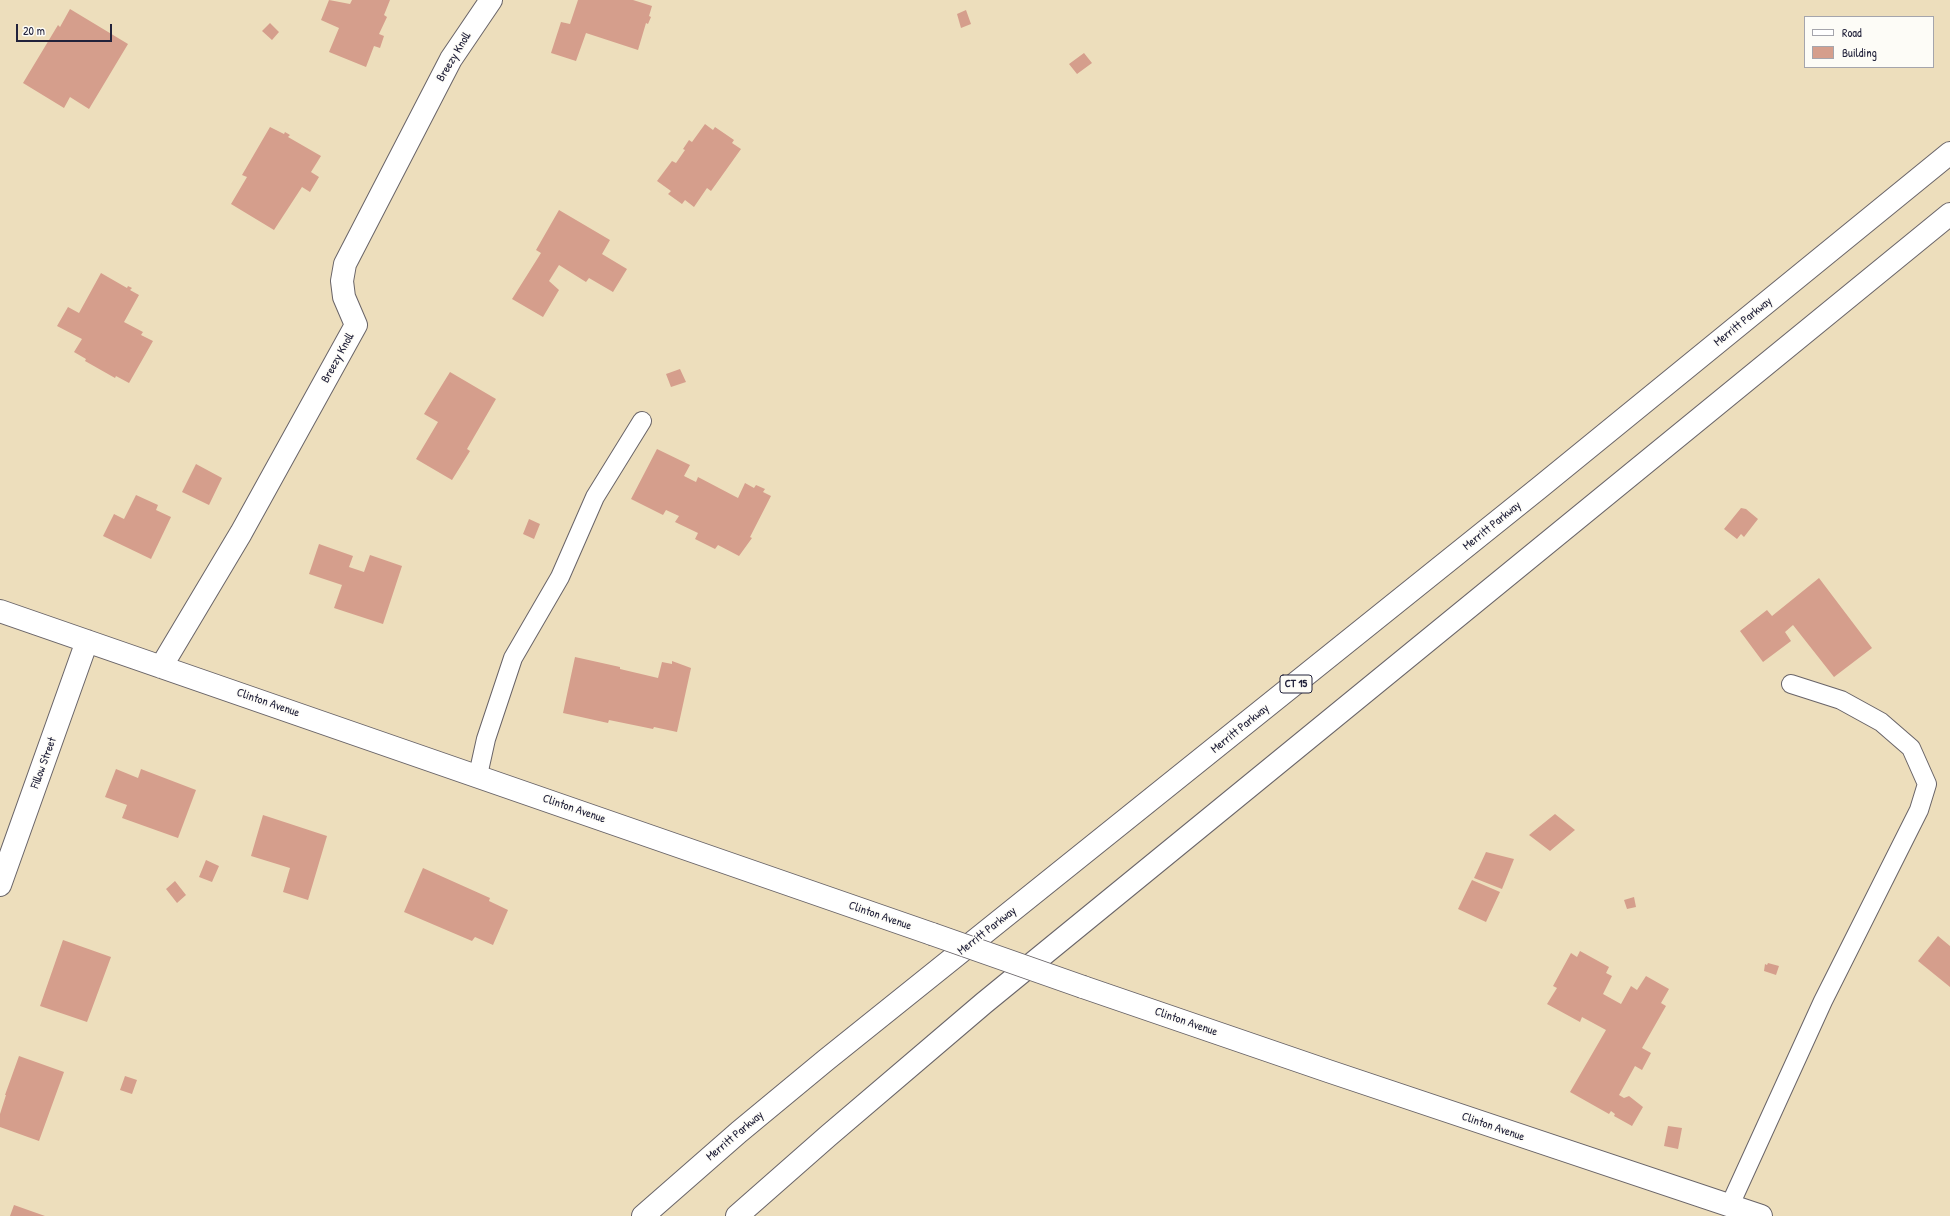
<!DOCTYPE html>
<html>
<head>
<meta charset="utf-8">
<style>
  body { margin:0 }
  #map { position:relative; width:1950px; height:1216px; overflow:hidden; background:#eddebc; font-family:"Patrick Hand",sans-serif }
  canvas { display:block }
  .legend { position:absolute; left:1804px; top:16px; width:130px; height:52px; box-sizing:border-box; background:#fdfcf7; border:1px solid #a5a5ac; margin:0; padding:5px 7px; list-style:none; font-size:12px; color:#22223b }
  .legend li { display:flex; align-items:center; gap:8px; height:20px }
  .legend b { width:20px; border:1px solid #a5a5ac }
  .scale { position:absolute; left:16px; top:24px; width:96px; height:18px; box-sizing:border-box; border:2px solid #22223b; border-top:0; padding-left:5px; font-size:12px; line-height:14px; white-space:nowrap; color:#22223b; -webkit-text-stroke:3px #fdfcf7; paint-order:stroke }
</style>
</head>
<body>
<div id="map">
<canvas width="1950" height="1216"></canvas>
<ul class="legend">
<li><b style="height:5px;background:#fff"></b>Road</li>
<li><b style="height:11px;background:#d59e8c"></b>Building</li>
</ul>
<div class="scale">20 m</div>
</div>
<script>
const g = document.querySelector('canvas').getContext('2d');
g.lineJoin = 'round';
function fillPath(path, color) { g.fillStyle = color; g.fill(path, 'evenodd'); }
const toPath = rows => new Path2D(rows.map(r => 'M' + r).join(''));
function trace(path, color, width, dash) { g.strokeStyle = color; g.lineWidth = width; g.lineCap = dash ? 'butt' : 'round'; g.setLineDash(dash || []); g.stroke(path); }
function drawText(font, color, halo, rows, align = 'center') {
  g.font = font + ' "Patrick Hand",sans-serif'; g.lineWidth = 3; g.setLineDash([]); g.textBaseline = 'middle'; g.strokeStyle = halo; g.fillStyle = color; for (const [text, x, y, turn = 0] of rows) {
    g.save(); g.translate(x, y); g.rotate((+turn || 0) * Math.PI / 180); g.textAlign = isNaN(turn) ? turn : align; if (halo) g.strokeText(text, 0, 0); g.fillText(text, 0, 0); g.restore();
  }
}
fillPath(toPath([
  [329,0,350,4,352,0,390,0,384,15,387,17,379,34,384,36,380,48,374,46,366,67,329,52,339,28,321,20],
  [578,0,633,0,652,6,649,16,651,17,648,24,646,23,638,50,586,33,576,61,551,53,561,22,570,24],
  [70,9,128,44,89,109,70,97,64,108,23,83,58,25,60,27],
  [966,10,971,24,961,28,957,14],
  [270,23,279,32,272,40,262,31],
  [1084,53,1092,63,1077,74,1069,64],
  [705,124,713,130,715,127,734,140,732,143,741,149,711,191,707,188,694,207,685,200,682,204,668,194,671,191,657,181,672,161,676,163,685,150,683,149,689,140,692,142],
  [270,127,284,134,285,132,290,135,288,137,321,156,311,172,319,177,310,192,302,187,274,230,231,204,247,177,242,175],
  [559,210,610,240,602,254,627,269,613,292,589,278,586,282,559,265,549,281,559,290,543,317,512,299,541,253,536,250],
  [101,273,127,288,128,286,132,288,130,290,139,295,124,322,143,332,141,335,153,341,129,383,116,376,115,378,85,361,86,359,74,352,82,339,57,326,68,307,79,313],
  [680,369,686,382,671,387,666,374],
  [450,372,496,399,467,449,470,451,452,480,416,459,438,422,424,414],
  [657,449,690,465,684,476,696,482,698,477,738,498,745,483,754,488,756,485,765,489,763,492,771,496,750,537,752,538,739,556,718,545,715,549,695,539,698,533,675,522,679,516,666,510,663,515,631,499],
  [196,464,222,478,209,505,182,492],
  [136,495,158,505,156,510,171,517,151,559,103,536,114,514,124,519],
  [1741,508,1746,509,1758,519,1744,537,1741,534,1737,539,1724,529],
  [529,519,540,524,534,539,523,534],
  [319,544,353,556,349,567,364,572,370,555,402,566,383,624,334,608,342,585,309,574],
  [1819,578,1872,648,1834,677,1793,625,1785,632,1791,641,1763,662,1740,631,1767,610,1772,616],
  [575,657,620,667,620,669,658,678,662,662,672,664,672,661,691,668,677,732,654,727,653,729,609,720,608,723,563,713],
  [116,769,138,778,141,769,196,790,178,838,122,818,127,805,105,797],
  [1555,814,1575,830,1550,851,1529,835],
  [263,815,327,836,308,900,283,892,290,868,251,856],
  [1486,852,1514,859,1502,889,1474,878],
  [206,860,219,866,212,882,199,877],
  [423,868,490,898,489,901,508,910,493,945,475,937,472,941,404,912],
  [1472,880,1500,892,1486,922,1458,909],
  [175,881,186,895,177,903,166,889],
  [1634,897,1636,907,1627,909,1624,900],
  [1938,936,1950,946,1950,987,1918,961],
  [63,940,111,957,87,1022,40,1006],
  [1580,951,1609,967,1606,973,1612,976,1603,994,1621,1004,1631,986,1637,990,1646,976,1669,989,1661,1003,1666,1006,1642,1048,1651,1053,1642,1070,1635,1066,1619,1095,1624,1098,1629,1096,1643,1107,1632,1126,1614,1116,1615,1114,1611,1111,1609,1114,1570,1092,1606,1030,1582,1017,1580,1022,1547,1004,1557,988,1553,986,1571,953,1577,957],
  [1768,963,1779,966,1776,975,1764,971,1765,964,1767,965],
  [19,1056,64,1072,39,1141,0,1127,0,1114,6,1095,5,1095],
  [125,1076,137,1080,132,1094,120,1090],
  [1668,1126,1682,1128,1678,1149,1664,1146],
  [14,1205,45,1216,10,1216]
]), '#d59e8c');
const lane = toPath([
  [478,775,486,739,513,658,560,577,595,497,642,421],
  [1730,1205,1823,1001,1919,810,1927,784,1911,748,1881,722,1841,700,1791,684]
]);
const street = toPath([
  [0,611,932,934],
  [161,667,241,533,356,325,344,297,342,281,345,264,451,59,491,0],
  [0,885,87,641],
  [1083,987,1328,1071,1761,1216]
]);
const highway = toPath([
  [643,1216,739,1132,826,1060,1539,488,1950,153],
  [737,1216,828,1136,984,1003,1950,214]
]);
trace(lane, '#696468', 20);
trace(street, '#696468', 24);
trace(highway, '#696468', 24);
trace(lane, '#fff', 18);
trace(street, '#fff', 22);
trace(highway, '#fff', 22);
const streetBridge = toPath([
  [932,934,1083,987]
]);
trace(streetBridge, '#696468', 24, []);
trace(streetBridge, '#fff', 22);
for (const [x, y, w] of [
  [1296,684,32]
]) { const box = new Path2D(); box.roundRect(x - w / 2, y - 9, w, 18, 3); g.fillStyle = '#fdfcf7'; g.fill(box); trace(box, '#22223b', 1); }
drawText('bold 11px', '#22223b', null, [
  ["CT 15",1296,684]
]);
drawText('12px', '#22223b', '#fdfcf7', [
  ["Breezy Knoll",454,57,-59],
  ["Merritt Parkway",1743,322,-39],
  ["Breezy Knoll",338,358,-61],
  ["Merritt Parkway",1492,526,-39],
  ["Clinton Avenue",268,703,19],
  ["Merritt Parkway",1240,729,-39],
  ["Fillow Street",44,763,-70],
  ["Clinton Avenue",574,809,19],
  ["Clinton Avenue",880,916,19],
  ["Merritt Parkway",987,931,-38],
  ["Clinton Avenue",1186,1022,19],
  ["Clinton Avenue",1493,1127,19],
  ["Merritt Parkway",735,1136,-40]
]);
</script>
</body>
</html>
